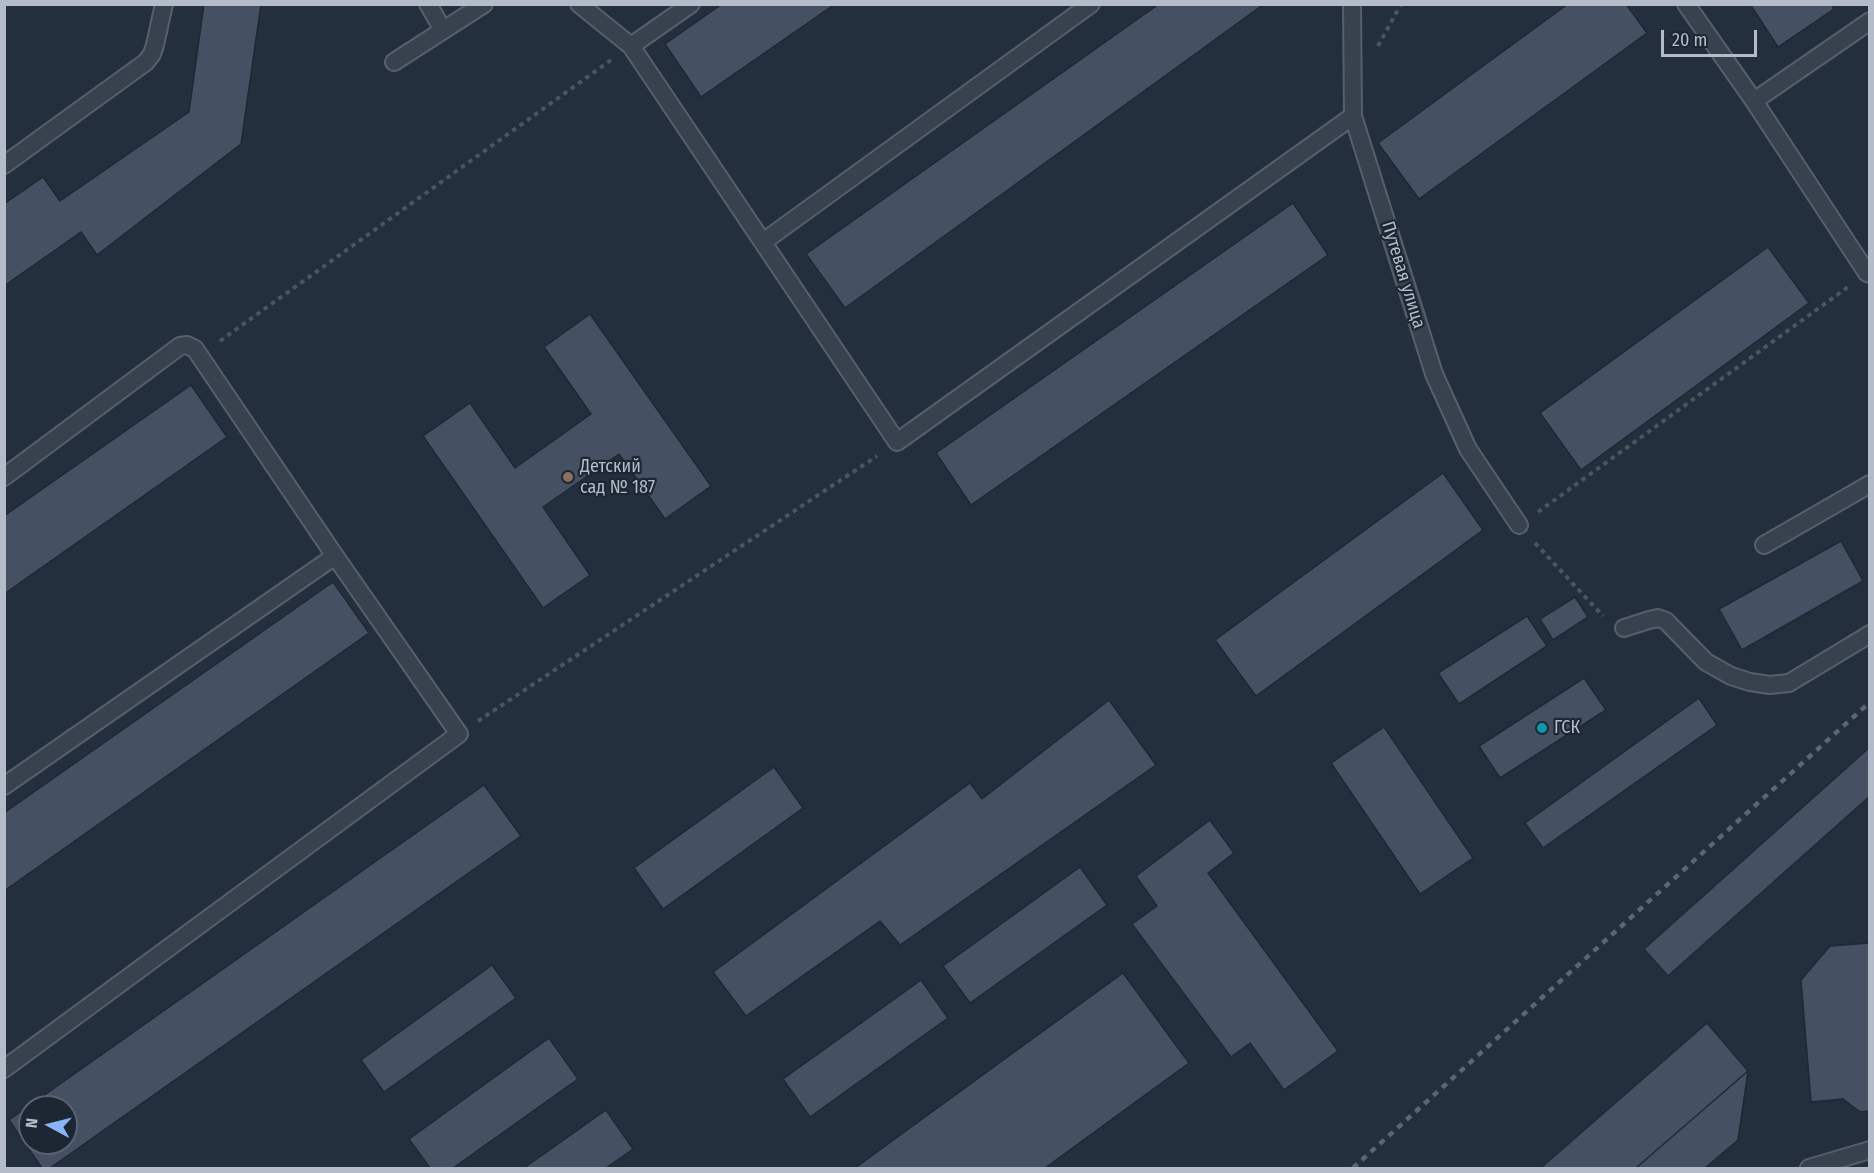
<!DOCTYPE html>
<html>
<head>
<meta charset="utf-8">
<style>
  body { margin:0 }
  #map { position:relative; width:1874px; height:1173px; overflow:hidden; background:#242f3e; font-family:"Fira Sans Condensed",sans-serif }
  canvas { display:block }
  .frame { position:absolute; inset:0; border:6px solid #b4bcc9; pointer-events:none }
  .north { position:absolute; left:18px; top:1095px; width:60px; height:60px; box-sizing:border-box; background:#1d2633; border:2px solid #59626f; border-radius:50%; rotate:277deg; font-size:16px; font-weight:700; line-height:24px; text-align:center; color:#b4bcc9 }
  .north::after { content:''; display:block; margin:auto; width:21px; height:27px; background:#8ab4f8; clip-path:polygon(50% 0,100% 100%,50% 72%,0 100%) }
  .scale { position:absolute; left:1661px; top:30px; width:96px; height:27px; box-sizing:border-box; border:3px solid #b4bcc9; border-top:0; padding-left:8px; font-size:18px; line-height:21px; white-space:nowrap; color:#b4bcc9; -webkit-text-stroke:4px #1d2633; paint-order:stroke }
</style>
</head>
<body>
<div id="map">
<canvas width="1874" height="1173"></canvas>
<div class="frame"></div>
<div class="north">N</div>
<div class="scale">20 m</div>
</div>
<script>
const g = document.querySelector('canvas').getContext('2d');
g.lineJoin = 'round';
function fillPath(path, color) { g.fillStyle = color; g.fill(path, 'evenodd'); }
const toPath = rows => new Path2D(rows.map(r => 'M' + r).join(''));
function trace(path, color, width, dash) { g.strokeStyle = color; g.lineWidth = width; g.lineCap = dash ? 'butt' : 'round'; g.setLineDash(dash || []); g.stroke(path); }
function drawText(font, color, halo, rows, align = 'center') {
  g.font = font + ' "Fira Sans Condensed",sans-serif'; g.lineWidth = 4.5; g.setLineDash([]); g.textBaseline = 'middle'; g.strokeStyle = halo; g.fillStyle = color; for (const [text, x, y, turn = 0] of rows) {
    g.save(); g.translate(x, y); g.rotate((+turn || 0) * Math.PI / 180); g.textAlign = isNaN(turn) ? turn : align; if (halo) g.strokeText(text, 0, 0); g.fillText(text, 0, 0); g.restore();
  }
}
const building = toPath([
  [204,4,261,4,241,144,97,255,81,232,4,286,4,204,43,177,60,201,189,112,204,4],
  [722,4,835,4,701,97,665,44,722,4],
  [1159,4,1264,4,845,308,806,254,1159,4],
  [1568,4,1626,4,1647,33,1419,199,1378,143,1568,4],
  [1750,4,1831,4,1834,9,1778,47,1750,4],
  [1293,203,1328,255,971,505,936,453,1293,203],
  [1768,247,1809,303,1581,470,1540,413,1768,247],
  [590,314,711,486,665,519,619,454,543,507,590,575,543,608,423,436,470,403,515,468,591,414,544,347,590,314],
  [191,385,227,437,4,594,4,516,191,385],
  [1443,473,1483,530,1256,696,1215,640,1443,473],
  [1841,541,1863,581,1742,650,1719,609,1841,541],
  [333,582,369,633,4,891,4,813,333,582],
  [1575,597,1588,617,1553,640,1540,619,1575,597],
  [1527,616,1547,646,1459,704,1438,673,1527,616],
  [1584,678,1606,710,1500,778,1479,746,1584,678],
  [1699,698,1717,725,1543,848,1525,823,1699,698],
  [1109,700,1156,765,900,945,880,921,746,1016,713,972,970,783,982,799,1109,700],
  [1384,727,1473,858,1420,894,1331,763,1384,727],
  [1870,747,1870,796,1668,976,1644,949,1870,747],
  [774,767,803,808,663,909,634,868,774,767],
  [484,785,521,836,50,1168,42,1168,9,1120,484,785],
  [30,1107,66,1107,66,1143,30,1143,30,1107],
  [1210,820,1234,853,1208,873,1338,1051,1284,1090,1250,1043,1231,1057,1132,924,1157,906,1136,876,1210,820],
  [1080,867,1107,905,970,1003,943,966,1080,867],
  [1870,943,1870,1111,1860,1112,1843,1099,1811,1102,1801,980,1830,946,1870,943],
  [492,965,516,998,384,1092,361,1060,492,965],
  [1123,973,1189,1063,1045,1168,855,1168,1123,973],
  [921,980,948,1018,810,1117,783,1079,921,980],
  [1707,1023,1748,1071,1636,1168,1545,1168,1543,1166,1707,1023],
  [549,1038,578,1079,453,1168,430,1168,409,1139,549,1038],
  [1748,1071,1738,1140,1705,1168,1636,1168,1748,1071],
  [606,1110,633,1149,606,1168,524,1168,606,1110]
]);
fillPath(building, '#455162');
trace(building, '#1f2835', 1.5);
const service = toPath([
  [428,4,443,30],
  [579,4,631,46,897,442,1353,116],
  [1352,4,1353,116,1434,374,1468,449,1519,525],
  [1686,4,1754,101,1870,21],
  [631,46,691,4],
  [394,62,484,4],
  [1754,101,1867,273,1870,274],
  [4,165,146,62,152,54,155,45,164,4],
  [763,242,1091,4],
  [4,477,180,346,187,345,195,349,335,556,459,734,4,1069],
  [1764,545,1870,484],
  [1624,628,1649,620,1658,618,1666,621,1706,662,1731,676,1750,682,1770,685,1789,683,1870,634],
  [4,786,335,556],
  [1809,1168,1870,1150]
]);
trace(service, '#565f6c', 20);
trace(toPath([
  [1378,46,1401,4],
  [220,341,611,60],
  [1538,512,1848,287],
  [1535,543,1603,616],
  [478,721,877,456]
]), '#44595c', 4, [4.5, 4.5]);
trace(service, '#38414e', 16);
trace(toPath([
  [1353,1168,1870,702]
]), '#5a6575', 4.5, [6, 6]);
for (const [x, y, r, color] of [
  [568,477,6,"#8d6e63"],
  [1542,728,6,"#0f9aa8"]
]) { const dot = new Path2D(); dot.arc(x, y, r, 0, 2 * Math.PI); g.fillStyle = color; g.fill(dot); trace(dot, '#1d2633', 2); }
drawText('18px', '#b4bcc9', '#1d2633', [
  ["Путевая улица",1403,275,73]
]);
drawText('18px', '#b4bcc9', '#1d2633', [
  ["Детский",580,467],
  ["сад № 187",580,488],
  ["ГСК",1554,728]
], 'left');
</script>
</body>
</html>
